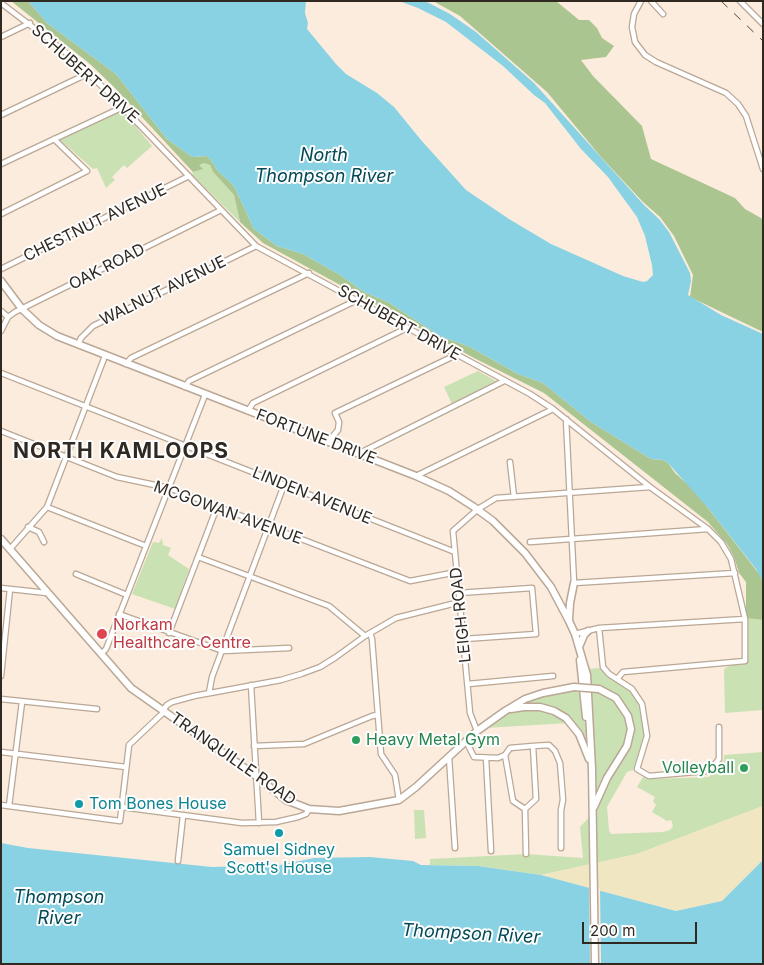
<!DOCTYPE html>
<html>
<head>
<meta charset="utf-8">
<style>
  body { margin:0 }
  #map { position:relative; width:764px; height:965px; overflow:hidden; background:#fcecdd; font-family:Inter,sans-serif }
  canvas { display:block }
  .frame { position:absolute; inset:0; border:2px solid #302922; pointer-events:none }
  .scale { position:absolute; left:582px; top:922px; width:115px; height:22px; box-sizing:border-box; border:2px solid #302922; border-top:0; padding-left:6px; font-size:15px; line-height:18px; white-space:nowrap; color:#302922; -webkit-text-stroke:4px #fdfdfd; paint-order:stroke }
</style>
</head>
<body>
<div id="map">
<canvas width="764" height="965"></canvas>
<div class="frame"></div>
<div class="scale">200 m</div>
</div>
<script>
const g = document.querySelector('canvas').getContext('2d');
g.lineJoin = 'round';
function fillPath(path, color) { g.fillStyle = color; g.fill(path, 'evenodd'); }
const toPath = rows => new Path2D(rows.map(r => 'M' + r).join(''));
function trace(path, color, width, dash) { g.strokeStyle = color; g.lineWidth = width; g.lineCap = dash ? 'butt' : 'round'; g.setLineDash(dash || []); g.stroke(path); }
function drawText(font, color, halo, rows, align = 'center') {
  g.font = font + ' Inter,sans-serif'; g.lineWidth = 4; g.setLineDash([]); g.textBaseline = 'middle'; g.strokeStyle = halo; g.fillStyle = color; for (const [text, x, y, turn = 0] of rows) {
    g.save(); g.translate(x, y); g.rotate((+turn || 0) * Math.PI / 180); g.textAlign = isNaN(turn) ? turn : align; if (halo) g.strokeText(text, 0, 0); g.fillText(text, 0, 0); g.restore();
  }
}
fillPath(toPath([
  [122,110,152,146,127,168,124,165,112,177,115,180,106,188,97,168,93,169,60,140],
  [205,163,210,165,213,172,234,195,240,222,192,175,193,172,202,169,198,165],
  [478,371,496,381,452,404,444,387],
  [162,538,163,545,171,548,168,555,189,569,175,609,132,594,153,542,159,543],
  [746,618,763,620,763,710,725,713,724,669,732,664,747,662],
  [599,668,632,693,637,701,643,723,644,735,633,770,627,772,607,807,609,830,611,834,663,832,670,830,673,826,671,820,667,821,652,812,656,805,653,801,655,797,637,787,643,777,651,779,709,777,724,760,724,755,763,752,763,806,637,854,541,875,479,866,430,865,430,859,526,854,583,858,580,827,595,811,632,729,616,697,591,686,588,669],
  [581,689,588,750,554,709,517,706,542,695,565,690],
  [592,690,608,695,619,704,626,717,629,729,626,746,595,800],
  [536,709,549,711,569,723,485,728,507,712],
  [414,810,424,810,426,838,415,839]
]), '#cae1b3');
fillPath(toPath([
  [11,1,28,1,47,23,116,74,167,139,192,157,207,156,210,159,218,171,234,186,254,229,277,246,303,254,340,275,364,292,388,302,440,336,470,347,518,374,543,383,591,422,651,459,663,460,668,463,675,473,694,490,760,575,763,582,763,620,746,618,746,582,739,573,734,557,727,544,708,522,544,393,474,358,263,243,240,222,234,195,213,172,210,165,204,163,199,165,203,169,193,172,114,87,90,64],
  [433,1,556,1,579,20,589,20,597,28,602,38,614,46,606,57,581,60,593,76,642,126,651,159,735,198,745,209,761,218,763,220,763,332,690,297,693,275,674,236,660,217,643,202,601,157,547,92,460,16]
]), '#abc590');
fillPath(toPath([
  [763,806,763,860,722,901,676,911,541,875,637,854]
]), '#f0e6c1');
fillPath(toPath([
  [28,1,306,1,305,13,308,23,307,29,336,64,346,74,377,93,394,107,421,140,466,190,509,219,551,244,623,276,643,282,647,281,653,275,652,265,645,236,637,217,608,177,581,149,545,103,534,95,503,66,446,22,418,8,399,1,425,1,450,14,476,32,534,83,644,205,659,219,669,232,690,273,691,281,688,295,721,315,763,334,763,582,756,569,708,508,668,463,663,460,651,459,591,422,543,383,518,374,470,347,440,336,388,302,364,292,340,275,303,254,277,246,254,229,234,186,218,171,210,159,207,156,192,157,167,139,116,74,47,23],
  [1,843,28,848,212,867,280,865,314,858,370,857,413,861,421,865,478,866,541,875,676,911,722,901,763,860,763,964,1,964]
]), '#88d2e3');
fillPath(toPath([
  [589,885,600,888,601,964,590,964]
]), '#fcecdd');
const minor = toPath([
  [641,1,634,14,632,27,635,42,645,55,656,62,726,93,738,104,746,116,763,169],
  [651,1,663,14],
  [740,1,763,24],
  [1,3,64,51,107,91,256,246,530,394,553,409,650,487,708,529,721,542,731,559,745,619,745,661,623,672,617,679],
  [1,37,30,23],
  [1,115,89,73],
  [1,164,123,107],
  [1,214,87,171,54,139],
  [1,269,189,176],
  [1,311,8,317],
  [1,331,8,317,15,312,221,210],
  [78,345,81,338,93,326,256,246],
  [126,364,131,358,309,273],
  [1,373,455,552],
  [185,387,189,381,357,300],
  [248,411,253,403,407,328],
  [566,419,574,583,735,573],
  [1,431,117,477,169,488,410,581,457,572],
  [328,442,338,430,339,422,335,413,456,355],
  [358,454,504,381],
  [510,462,514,497],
  [416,476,553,409],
  [47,507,146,546],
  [28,527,39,532,44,542],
  [530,542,708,529],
  [10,549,47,507,105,356],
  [198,557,329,606,365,636],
  [76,574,127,595],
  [1,588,47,593],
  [459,593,532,588,536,634,464,639],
  [119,614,223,651,289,648],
  [599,628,603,667,609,674,632,689,642,704,647,736,637,769,649,776,707,771,712,768,719,759,719,727],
  [169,633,217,507],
  [370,633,372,639,381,754,395,775,399,800],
  [575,634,599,628,745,619],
  [101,654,106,649,205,395],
  [1,676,10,589],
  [468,684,553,676],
  [251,685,259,823],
  [209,693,212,677,284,485],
  [1,699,97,709],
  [163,710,167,705,172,702,194,696,281,680,301,674,320,667,336,657,365,636,396,618,460,602],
  [477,731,470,713,453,531,478,509,496,498,650,487],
  [466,741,474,757,498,758,505,755,510,748,533,746,549,745,555,751,560,763,563,800,561,810,561,848],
  [254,746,304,744,372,716,377,715],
  [1,752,126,767],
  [505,755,513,801,525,809],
  [449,757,455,848],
  [486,758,491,851],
  [1,805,120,821,129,745,165,711],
  [9,806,22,702],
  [122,807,242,823,276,822,298,817,306,814,309,809],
  [525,809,536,799,533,746],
  [525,809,526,854],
  [178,861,183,816]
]);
const secondary = toPath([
  [1,281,22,309,39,325,57,336,416,476,449,491,474,507,493,521,525,553,551,587,569,621,575,634,587,675,592,769,595,964],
  [1,539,131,688,256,776,286,800,309,809,339,811,399,800,416,787,477,731,505,711,525,699,543,693,574,687],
  [569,620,570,603,574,583],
  [579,647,584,635,588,631],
  [580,660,586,717],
  [511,709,524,707,540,707,554,711,566,718,579,734,589,759],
  [594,807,607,778,627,746,631,729,628,716,616,698,599,689]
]);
trace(minor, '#baa795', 7);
trace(secondary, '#baa795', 9);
trace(minor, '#fff', 4.5);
trace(secondary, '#fff', 6);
trace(toPath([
  [721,1,763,41]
]), '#50483f', 1, [9, 9]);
const secondaryBridge = toPath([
  [574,687,599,689]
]);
trace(secondaryBridge, '#baa795', 9, []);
trace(secondaryBridge, '#fff', 6);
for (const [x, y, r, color] of [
  [102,634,6,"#e0444e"],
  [356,740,5,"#2e9e5b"],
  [744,768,5,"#2e9e5b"],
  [79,804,5,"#0f9aa8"],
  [279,833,5,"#0f9aa8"]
]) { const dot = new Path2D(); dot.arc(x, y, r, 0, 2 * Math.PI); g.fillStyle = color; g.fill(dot); trace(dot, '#fdfdfd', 2); }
drawText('16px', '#302922', '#fdfdfd', [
  ["SCHUBERT DRIVE",85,74,42],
  ["CHESTNUT AVENUE",95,223,-26],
  ["OAK ROAD",107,267,-27],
  ["WALNUT AVENUE",163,291,-26],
  ["SCHUBERT DRIVE",399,323,29],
  ["FORTUNE DRIVE",316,437,21],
  ["LINDEN AVENUE",312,496,22],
  ["MCGOWAN AVENUE",228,513,20],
  ["LEIGH ROAD",461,615,-96],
  ["TRANQUILLE ROAD",233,759,35]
]);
drawText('16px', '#be3a42', '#fdfdfd', [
  ["Norkam",113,625],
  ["Healthcare Centre",113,643]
], 'left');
drawText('16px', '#27864d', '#fdfdfd', [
  ["Heavy Metal Gym",366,740],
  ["Volleyball",734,768,"right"]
], 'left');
drawText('16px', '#0d838f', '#fdfdfd', [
  ["Tom Bones House",89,804],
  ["Samuel Sidney",279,850,"center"],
  ["Scott's House",279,868,"center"]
], 'left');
drawText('italic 18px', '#024955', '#fdfdfd', [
  ["North",324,156],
  ["Thompson River",324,177],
  ["Thompson",59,898],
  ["River",59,919],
  ["Thompson River",471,934,3]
]);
g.letterSpacing = '1px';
drawText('bold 21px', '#302922', '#fdfdfd', [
  ["NORTH KAMLOOPS",121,452]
]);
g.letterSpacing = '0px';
</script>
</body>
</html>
